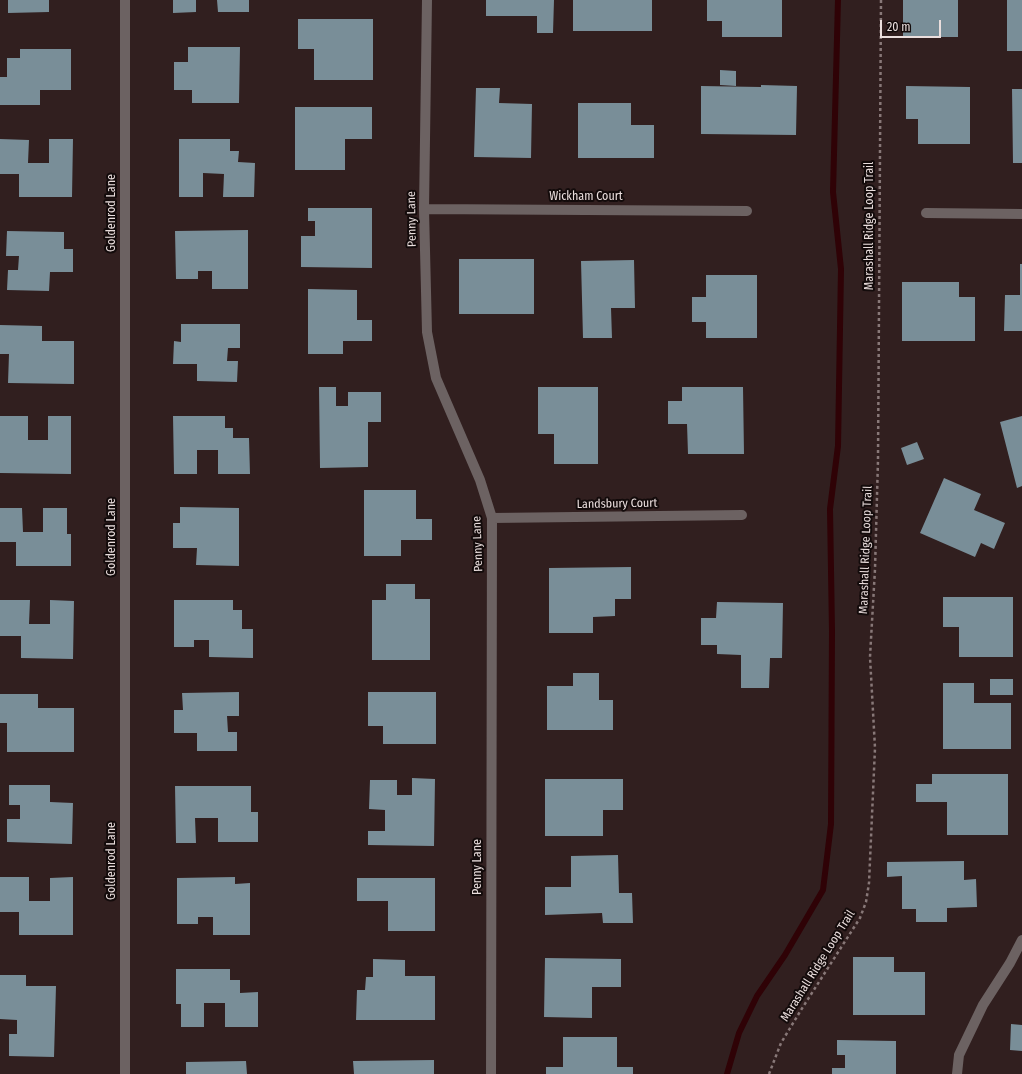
<!DOCTYPE html>
<html>
<head>
<meta charset="utf-8">
<style>
  body { margin:0 }
  #map { position:relative; width:1022px; height:1074px; overflow:hidden; background:#311f1f; font-family:"Fira Sans Condensed",sans-serif }
  canvas { display:block }
  .scale { position:absolute; left:880px; top:20px; width:61px; height:18px; box-sizing:border-box; border:2px solid #eadedd; border-top:0; padding-left:5px; font-size:12px; line-height:14px; white-space:nowrap; color:#eadedd; -webkit-text-stroke:3px #130b0b; paint-order:stroke }
</style>
</head>
<body>
<div id="map">
<canvas width="1022" height="1074"></canvas>
<div class="scale">20 m</div>
</div>
<script>
const g = document.querySelector('canvas').getContext('2d');
g.lineJoin = 'round';
const toPath = rows => new Path2D(rows.map(r => 'M' + r).join(''));
function trace(path, color, width, dash) { g.strokeStyle = color; g.lineWidth = width; g.lineCap = dash ? 'butt' : 'round'; g.setLineDash(dash || []); g.stroke(path); }
function fillPath(path, color) { g.fillStyle = color; g.fill(path, 'evenodd'); }
function drawText(font, color, halo, rows, align = 'center') {
  g.font = font + ' "Fira Sans Condensed",sans-serif'; g.lineWidth = 4; g.setLineDash([]); g.textBaseline = 'middle'; g.strokeStyle = halo; g.fillStyle = color; for (const [text, x, y, turn = 0] of rows) {
    g.save(); g.translate(x, y); g.rotate((+turn || 0) * Math.PI / 180); g.textAlign = isNaN(turn) ? turn : align; if (halo) g.strokeText(text, 0, 0); g.fillText(text, 0, 0); g.restore();
  }
}
trace(toPath([
  [727,1074,739,1033,757,996,785,955,823,890,831,824,832,631,830,509,838,446,841,269,833,192,838,0]
]), '#2f0206', 6);
fillPath(toPath([
  [8,0,49,0,49,12,8,13],
  [173,0,196,0,196,12,173,13],
  [217,0,249,0,249,12,218,12],
  [486,0,554,0,553,33,537,33,537,16,486,16],
  [573,0,652,0,652,31,573,31],
  [707,0,782,0,782,37,722,37,722,21,707,21],
  [903,0,958,0,958,37,903,37],
  [1007,0,1022,0,1022,51,1007,51],
  [298,19,373,19,373,80,314,80,314,49,298,49],
  [188,47,240,47,239,103,192,103,192,90,174,90,174,62,188,62],
  [20,49,71,49,71,90,40,90,40,105,0,105,0,77,7,77,7,58,20,58],
  [720,70,736,71,736,86,720,85],
  [761,85,797,86,796,135,701,134,701,86,761,87],
  [906,86,970,87,970,144,918,144,918,119,906,119],
  [476,88,500,88,499,103,532,104,531,158,474,157],
  [1012,89,1022,89,1022,163,1013,163],
  [578,103,631,103,631,125,654,125,654,158,578,158],
  [295,107,372,107,372,139,345,139,345,170,295,170],
  [0,139,29,140,28,163,49,163,49,139,73,139,72,197,19,197,19,174,0,174],
  [179,139,230,139,230,151,239,151,238,162,255,163,254,197,223,197,224,174,203,173,203,197,179,197],
  [308,208,372,208,372,268,301,267,301,236,315,236,315,221,308,221],
  [248,230,248,289,212,289,212,271,198,271,198,279,176,279,175,231],
  [7,231,64,232,64,249,73,249,73,272,50,272,49,291,7,290,8,270,18,270,19,256,6,256],
  [459,259,534,259,534,314,459,314],
  [634,260,635,308,611,308,612,338,583,338,581,261],
  [1020,264,1022,264,1022,331,1004,331,1005,295,1020,295],
  [706,275,757,275,757,338,706,338,706,322,692,322,692,297,706,297],
  [902,282,959,282,959,297,975,297,975,341,902,341],
  [308,289,357,290,357,320,372,320,372,341,343,341,343,354,308,354],
  [181,324,240,324,240,348,228,348,227,361,238,361,237,382,197,381,197,364,173,364,174,341,181,342],
  [0,325,42,326,42,341,74,341,74,384,8,383,9,354,0,354],
  [319,387,336,387,336,406,348,406,348,392,381,392,381,422,368,422,368,467,320,468],
  [538,387,598,387,598,464,554,464,554,434,538,434],
  [682,387,743,387,744,454,688,454,687,424,668,424,668,401,682,401],
  [0,416,28,416,28,440,48,440,48,416,71,416,71,474,0,473],
  [173,416,225,416,225,428,233,428,233,438,249,438,250,474,218,474,218,450,197,450,197,474,174,474],
  [1022,416,1022,486,1017,488,1000,422],
  [917,442,924,459,907,465,901,448],
  [944,478,981,494,974,510,1005,523,994,549,981,543,975,557,920,533],
  [364,490,416,490,416,519,432,519,432,540,401,540,401,556,364,556],
  [180,507,239,508,239,566,196,565,197,548,173,548,173,523,180,523],
  [0,508,22,508,23,532,43,532,43,508,67,508,67,534,71,534,71,566,16,566,16,542,0,542],
  [631,567,631,599,615,599,615,616,593,617,593,633,549,633,549,568],
  [386,584,415,584,415,599,430,599,430,660,372,660,372,600,386,600],
  [943,597,1013,597,1013,657,959,657,959,627,943,627],
  [0,600,30,600,29,624,50,624,50,600,74,601,73,659,21,658,21,636,0,636],
  [174,600,233,600,233,610,242,610,242,629,253,629,253,658,209,657,209,640,194,640,194,647,174,647],
  [717,602,783,603,782,658,770,658,769,688,741,688,741,655,717,654,717,645,701,645,701,618,716,618],
  [573,673,599,673,599,700,613,700,613,730,547,730,547,686,573,686],
  [990,679,1013,679,1013,695,990,695],
  [943,683,974,683,974,703,1011,703,1011,749,943,749],
  [239,692,239,716,227,716,228,732,237,732,237,751,197,751,197,733,174,733,174,710,183,710,182,693],
  [368,692,436,692,436,744,383,744,383,726,368,726],
  [0,694,38,694,38,708,74,708,74,752,7,752,7,723,0,723],
  [932,774,1008,774,1008,835,947,835,947,802,916,802,916,784,932,784],
  [412,778,435,779,434,846,368,845,368,831,385,831,385,810,369,809,370,780,397,780,397,795,412,795],
  [545,779,623,779,623,810,603,810,603,836,545,836],
  [9,785,50,785,50,802,73,803,72,844,7,842,7,819,20,819,20,805,9,805],
  [175,786,251,786,251,812,258,812,258,842,218,842,218,818,195,818,196,843,176,843],
  [618,855,619,893,632,893,633,923,603,923,602,913,545,915,545,887,571,887,571,856],
  [964,861,964,880,976,879,977,907,947,908,947,922,916,922,916,909,902,909,902,876,887,877,887,862],
  [0,877,29,877,29,901,50,901,50,878,73,877,73,935,19,935,19,912,0,912],
  [235,877,235,884,250,883,250,935,213,935,213,917,198,917,198,924,177,924,177,878],
  [357,878,435,878,435,931,388,931,388,901,357,901],
  [853,957,894,957,894,972,925,972,925,1015,853,1015],
  [545,958,621,959,621,987,592,987,592,1018,544,1017],
  [373,959,405,960,405,976,435,976,435,1020,356,1020,357,990,365,990,366,977,373,977],
  [176,969,230,969,230,980,240,980,240,993,258,992,258,1027,225,1027,225,1003,204,1003,204,1027,181,1027,181,1004,176,1004],
  [0,975,26,975,26,986,56,986,54,1057,9,1056,9,1034,17,1034,17,1020,0,1019],
  [1011,1024,1022,1025,1022,1051,1010,1050],
  [563,1037,617,1037,617,1067,633,1067,633,1074,546,1074,546,1067,563,1067],
  [837,1040,896,1041,896,1074,832,1074,832,1068,845,1068,845,1055,837,1055],
  [434,1060,434,1074,354,1074,353,1061],
  [246,1061,247,1074,186,1074,186,1062]
]), '#798e98');
trace(toPath([
  [769,1074,781,1043,801,1010,860,918,866,902,869,883,875,748,870,657,875,569,878,460,881,0]
]), '#887878', 2.5, [3, 3]);
trace(toPath([
  [125,0,125,1074],
  [427,0,424,209,427,332,436,378,480,480,492,518,491,1074],
  [424,209,747,211],
  [926,213,1022,214],
  [492,518,742,515],
  [957,1074,959,1055,983,1005,1010,963,1022,940]
]), '#6c6262', 10);
drawText('12px', '#eadedd', '#130b0b', [
  ["Wickham Court",586,197],
  ["Goldenrod Lane",112,213,-90],
  ["Penny Lane",412,219,-91],
  ["Marashall Ridge Loop Trail",870,226,-90],
  ["Landsbury Court",617,504,-1],
  ["Goldenrod Lane",112,537,-90],
  ["Penny Lane",478,544,-92],
  ["Marashall Ridge Loop Trail",866,550,-88],
  ["Goldenrod Lane",112,861,-90],
  ["Penny Lane",478,867,-90],
  ["Marashall Ridge Loop Trail",818,966,-58]
]);
</script>
</body>
</html>
